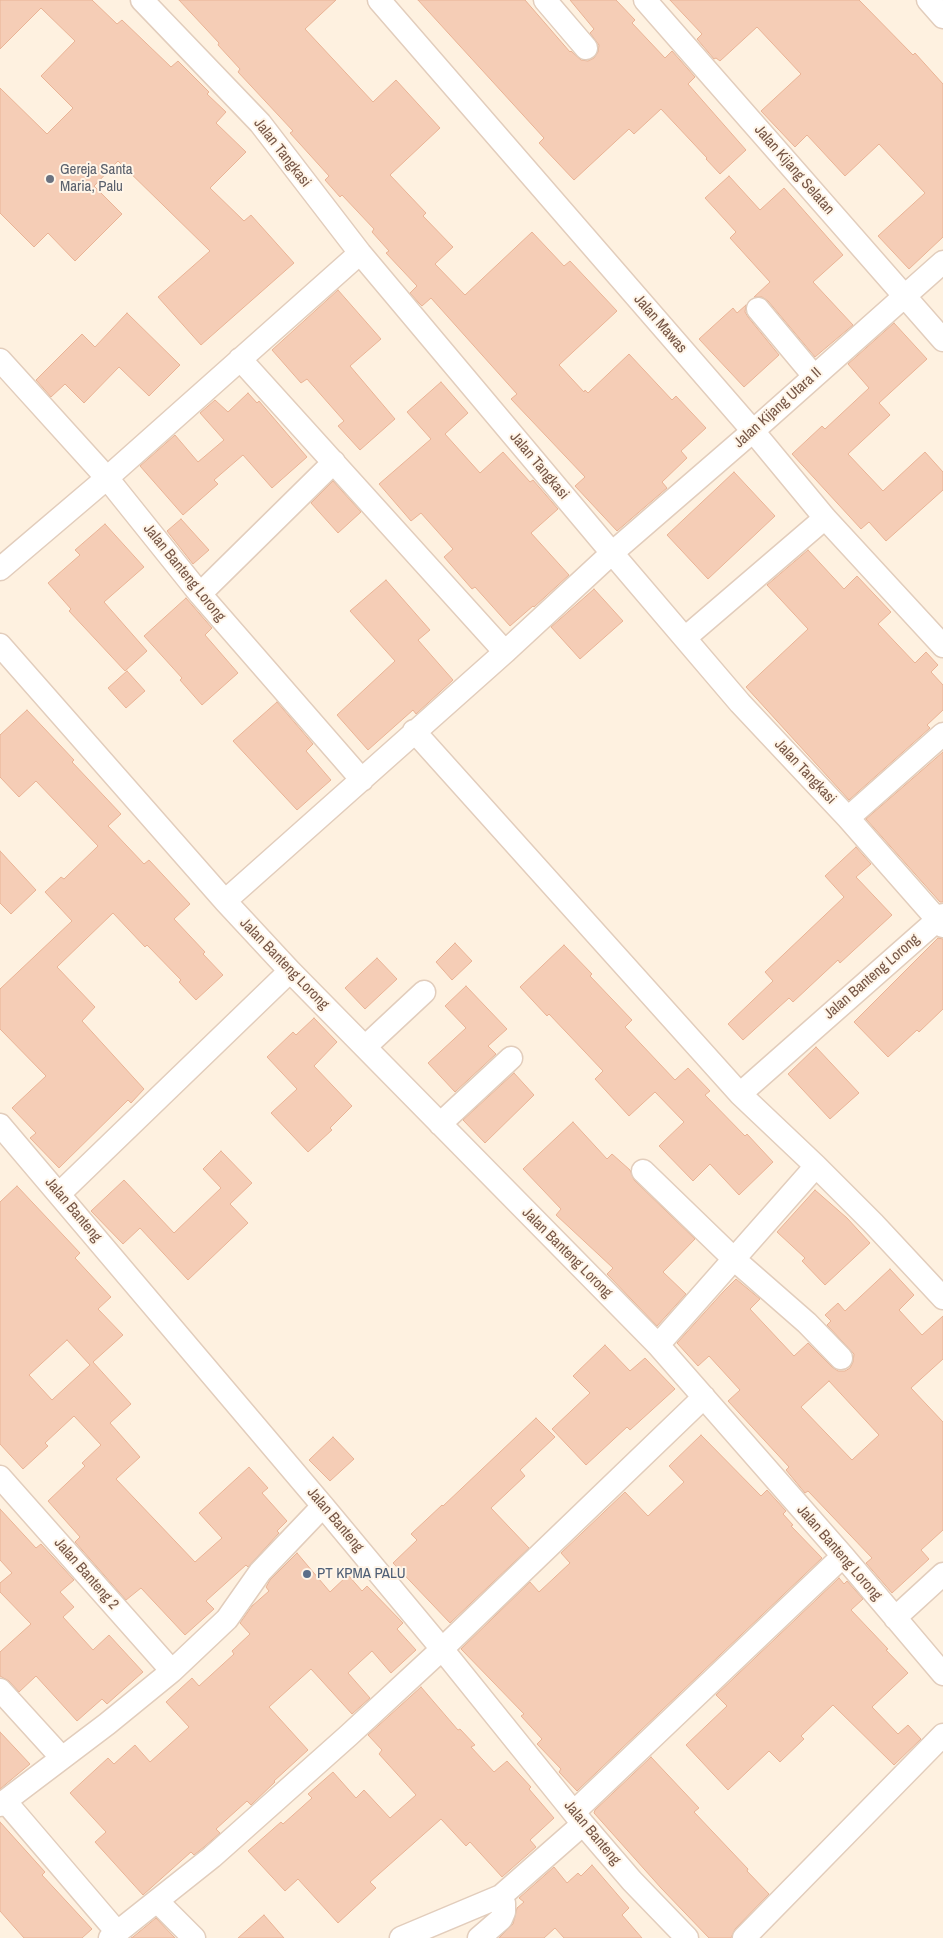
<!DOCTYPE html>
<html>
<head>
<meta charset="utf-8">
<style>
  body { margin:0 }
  canvas { display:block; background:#fef1e0 }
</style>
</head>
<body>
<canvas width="943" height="1938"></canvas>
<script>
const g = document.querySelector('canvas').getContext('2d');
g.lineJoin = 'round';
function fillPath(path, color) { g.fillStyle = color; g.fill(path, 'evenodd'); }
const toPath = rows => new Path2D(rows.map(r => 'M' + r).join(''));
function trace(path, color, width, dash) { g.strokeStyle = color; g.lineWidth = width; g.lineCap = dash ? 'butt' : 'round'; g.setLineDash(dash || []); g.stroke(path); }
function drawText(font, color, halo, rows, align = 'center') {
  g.font = font + ' "Archivo Narrow",sans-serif'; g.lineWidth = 4; g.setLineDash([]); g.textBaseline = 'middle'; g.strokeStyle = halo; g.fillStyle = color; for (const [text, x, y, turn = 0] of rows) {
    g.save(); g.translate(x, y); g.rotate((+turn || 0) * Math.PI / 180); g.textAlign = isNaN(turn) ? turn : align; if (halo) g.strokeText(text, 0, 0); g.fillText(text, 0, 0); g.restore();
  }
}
const building = toPath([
  [0,0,92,0,117,24,122,20,171,67,178,61,209,92,207,94,226,112,216,123,246,152,210,188,244,221,251,215,294,263,201,345,158,297,210,251,118,161,94,186,122,214,75,261,48,233,34,247,0,213,0,88,47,134,73,108,41,76,75,41,41,8,0,49,0,0],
  [179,0,336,0,305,29,373,102,396,80,440,128,390,175,426,213,423,216,453,247,435,264,465,295,532,232,564,266,570,261,617,311,559,365,584,392,585,390,588,393,629,354,672,400,676,396,706,428,681,451,687,458,662,482,667,488,617,531,575,486,585,477,511,399,517,394,431,298,422,306,418,302,410,293,417,286,386,253,389,251,372,232,374,229,342,195,340,197,325,180,329,176,290,133,293,131,238,72,240,69,218,45,219,43,179,0],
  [418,0,525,0,570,52,571,51,581,60,588,61,594,58,598,52,599,45,590,33,594,29,570,0,616,0,635,20,632,23,665,58,672,51,695,77,688,84,746,150,720,174,706,159,707,158,661,109,634,134,629,129,574,180,539,143,544,138,418,0],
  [670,0,859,0,913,55,915,53,943,84,943,237,909,269,878,236,925,193,879,144,845,176,807,135,795,147,761,111,801,74,757,27,720,61,716,58,714,59,697,39,702,34,670,0],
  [729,176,760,210,784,188,843,255,813,282,853,325,815,357,768,301,762,297,754,297,770,282,730,238,736,232,705,198,729,176],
  [338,290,381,339,350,366,395,419,360,450,338,426,344,421,307,379,301,383,272,350,338,290],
  [746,305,745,312,748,317,779,355,744,387,699,339,733,308,737,313,746,305],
  [127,313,180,365,149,396,119,367,84,403,65,384,51,397,36,380,82,334,95,347,127,313],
  [894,323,927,359,879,403,890,415,848,454,883,491,925,452,943,472,943,490,886,541,869,522,861,529,792,454,822,426,825,429,869,388,848,364,894,323],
  [441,382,468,413,445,434,480,473,503,452,530,482,533,480,558,509,531,533,569,575,534,607,533,606,510,626,475,587,472,589,444,557,453,549,421,513,411,521,379,484,431,439,407,412,441,382],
  [248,393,257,403,259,401,307,457,272,488,243,455,214,480,218,484,183,515,140,466,175,435,198,462,224,440,200,413,215,400,228,412,248,393],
  [734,472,775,516,708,579,667,535,734,472],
  [333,481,361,512,338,533,311,503,333,481],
  [181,519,209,550,193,564,167,531,181,519],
  [105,524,144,567,104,602,147,651,125,671,69,611,71,609,48,583,80,555,75,550,105,524],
  [808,550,844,589,857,576,891,612,878,624,915,663,926,652,938,665,931,672,943,685,943,710,927,725,930,728,849,800,746,687,808,629,767,585,808,550],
  [386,580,430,630,418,640,453,680,416,714,413,710,368,750,337,715,395,661,350,611,386,580],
  [594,589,623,621,580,659,551,627,594,589],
  [186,598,212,628,205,635,238,673,202,705,180,680,182,678,144,636,186,598],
  [127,671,145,691,126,708,108,688,127,671],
  [277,702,313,744,306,751,331,780,297,810,233,741,277,702],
  [27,710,74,760,72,762,121,814,108,826,144,864,149,860,190,904,174,919,205,952,203,954,223,975,196,1000,179,982,181,980,147,945,145,947,113,913,57,967,95,1007,82,1021,144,1089,131,1103,128,1100,59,1168,30,1138,36,1133,12,1108,46,1076,0,1029,0,989,72,921,45,892,61,877,64,879,98,846,36,781,19,797,0,777,0,735,27,710],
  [943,752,943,902,940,902,866,819,943,752],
  [856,847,871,864,856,877,892,915,840,963,838,960,793,1002,789,998,743,1040,728,1024,773,981,765,972,844,897,825,876,856,847],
  [0,851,36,890,11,914,0,903,0,851],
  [938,938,943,939,943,1009,919,1032,917,1030,888,1057,854,1022,938,938],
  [455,943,472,961,452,980,436,962,455,943],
  [564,945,592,974,590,976,632,1020,625,1027,675,1080,688,1068,710,1091,705,1095,745,1136,747,1134,773,1162,739,1195,710,1164,693,1181,659,1146,684,1122,655,1092,629,1116,595,1079,603,1071,549,1014,547,1016,520,987,564,945],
  [377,958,397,979,365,1009,345,988,377,958],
  [466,986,507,1029,488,1046,496,1054,455,1092,428,1063,466,1028,445,1006,466,986],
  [314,1018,337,1042,314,1066,352,1106,330,1128,332,1130,308,1152,271,1113,297,1089,267,1057,293,1032,296,1035,314,1018],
  [816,1047,859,1093,830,1119,788,1074,816,1047],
  [514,1073,534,1095,485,1143,463,1120,514,1073],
  [573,1122,607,1159,612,1154,630,1170,634,1180,695,1239,663,1272,686,1294,657,1326,607,1274,613,1268,556,1215,561,1209,523,1169,573,1122],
  [221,1151,252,1183,230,1204,248,1223,188,1280,140,1228,123,1244,91,1211,124,1180,174,1233,221,1188,203,1169,221,1151],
  [17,1186,80,1253,75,1258,111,1297,98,1309,123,1335,93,1362,131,1404,110,1423,140,1457,116,1479,195,1562,222,1538,199,1513,249,1467,268,1488,262,1493,287,1521,277,1531,279,1533,248,1567,246,1565,206,1601,214,1609,185,1635,141,1588,126,1600,75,1542,80,1537,48,1501,85,1466,82,1463,101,1445,74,1416,45,1443,48,1446,23,1469,0,1444,0,1202,17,1186],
  [67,1340,90,1365,52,1400,29,1375,67,1340],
  [815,1190,847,1218,870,1243,825,1285,802,1261,805,1258,777,1232,815,1190],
  [890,1269,914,1295,899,1310,922,1335,943,1316,943,1359,911,1388,943,1422,943,1530,921,1550,929,1559,892,1593,866,1563,872,1558,808,1491,805,1493,786,1470,789,1467,728,1401,740,1390,709,1356,698,1366,677,1343,723,1292,736,1279,760,1299,750,1309,794,1356,808,1343,832,1367,838,1371,845,1371,850,1368,853,1362,854,1354,827,1325,831,1321,825,1315,838,1303,845,1311,890,1269],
  [829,1381,879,1435,852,1460,801,1407,829,1381],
  [605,1345,630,1371,645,1358,675,1389,630,1430,627,1427,586,1465,552,1429,590,1393,573,1376,605,1345],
  [536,1418,555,1437,520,1470,525,1476,491,1508,529,1548,450,1623,393,1563,417,1540,411,1534,442,1505,443,1506,536,1418],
  [701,1435,761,1496,767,1490,786,1511,783,1514,793,1525,791,1526,822,1558,577,1791,559,1772,561,1769,537,1744,542,1739,521,1716,524,1714,461,1649,530,1582,539,1592,570,1563,561,1553,625,1492,648,1516,684,1482,669,1466,701,1435],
  [333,1437,354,1459,330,1481,309,1460,333,1437],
  [0,1509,36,1548,41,1544,74,1580,60,1592,74,1607,63,1617,93,1650,109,1635,143,1672,107,1704,102,1699,77,1721,36,1676,19,1692,9,1681,0,1676,0,1652,31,1624,0,1592,0,1583,12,1573,0,1560,0,1509],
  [297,1553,330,1592,348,1575,362,1591,367,1586,403,1623,397,1629,416,1650,391,1673,372,1651,348,1673,370,1698,352,1714,311,1669,269,1707,308,1750,274,1781,275,1782,251,1805,247,1801,216,1829,220,1833,204,1847,194,1855,191,1852,143,1895,95,1842,106,1832,70,1793,108,1758,114,1764,135,1745,150,1762,189,1727,166,1702,192,1678,199,1686,234,1654,232,1651,250,1634,240,1623,252,1606,269,1591,266,1587,270,1580,297,1553],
  [839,1578,844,1584,847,1581,863,1599,851,1610,888,1649,886,1650,908,1673,872,1707,898,1734,908,1725,921,1739,894,1765,833,1705,801,1736,804,1739,780,1762,769,1751,728,1790,686,1745,727,1706,716,1695,839,1578],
  [421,1687,458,1730,460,1729,475,1745,471,1747,494,1772,507,1761,531,1787,529,1789,554,1818,530,1840,536,1847,502,1877,470,1842,466,1846,441,1819,370,1882,376,1888,338,1923,298,1879,285,1891,248,1851,281,1822,283,1824,312,1798,308,1794,333,1772,356,1798,364,1790,390,1818,416,1795,379,1754,382,1750,368,1735,421,1687],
  [0,1732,30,1764,0,1789,0,1732],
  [651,1757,699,1808,694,1812,748,1869,747,1871,769,1894,735,1929,731,1938,709,1938,661,1888,594,1813,595,1810,651,1757],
  [0,1822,45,1872,42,1875,92,1929,82,1938,24,1938,0,1911,0,1822],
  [592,1865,629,1908,622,1915,642,1938,564,1938,555,1928,544,1938,499,1938,513,1924,517,1908,524,1902,519,1898,554,1867,567,1883,578,1873,581,1876,592,1865],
  [264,1915,284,1938,238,1938,264,1915],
  [156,1918,175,1938,131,1938,133,1937,156,1918]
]);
fillPath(building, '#f5cdb6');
trace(building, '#e9b395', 1);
const minor = toPath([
  [142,0,260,123,360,253,612,553,740,703,848,818,943,926],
  [379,0,753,431,825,518,943,646],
  [545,0,586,48],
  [645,0,943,340],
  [928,0,943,17],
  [758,309,814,376],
  [240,359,505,652],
  [0,360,107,478,200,594,362,780],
  [0,569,107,478,360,253],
  [200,594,334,462],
  [685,638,825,518],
  [0,645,225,901,290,971,658,1345,843,1556,943,1674],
  [414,731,740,1094,816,1166,873,1223,943,1298],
  [848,818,943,734],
  [225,901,505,652,612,553,753,431,943,262],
  [365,1047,424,992],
  [740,1094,943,915],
  [440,1124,511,1058],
  [0,1125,323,1506,442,1649,583,1824,632,1881,687,1938],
  [643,1171,735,1260,807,1323,841,1358],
  [59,1194,290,971],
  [658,1345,816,1166],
  [0,1477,172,1671],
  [895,1618,943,1574],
  [0,1690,62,1758],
  [5,1801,117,1932],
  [0,1805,107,1724,172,1671,227,1619,260,1572,323,1506],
  [574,1812,843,1556],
  [157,1901,194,1938],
  [110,1938,212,1857,349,1735,442,1649,704,1397],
  [401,1938,501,1896,583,1824],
  [479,1938,501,1919,504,1912,504,1903,501,1896],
  [744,1938,943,1735]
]);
trace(minor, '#e2cdbc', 25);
trace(minor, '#fff', 22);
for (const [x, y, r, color] of [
  [50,179,5,"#6b7280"],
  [307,1574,5,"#5c6f8a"]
]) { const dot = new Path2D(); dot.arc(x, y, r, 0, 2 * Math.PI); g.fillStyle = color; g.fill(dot); trace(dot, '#fff5e8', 2); }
drawText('15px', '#765646', '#fff5e8', [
  ["Jalan Tangkasi",282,153,52],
  ["Jalan Kijang Selatan",794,170,49],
  ["Jalan Mawas",660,324,49],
  ["Jalan Kijang Utara II",778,408,-42],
  ["Jalan Tangkasi",539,466,50],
  ["Jalan Banteng Lorong",184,573,51],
  ["Jalan Tangkasi",805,772,47],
  ["Jalan Banteng Lorong",284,964,46],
  ["Jalan Banteng Lorong",872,977,-41],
  ["Jalan Banteng",73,1210,50],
  ["Jalan Banteng Lorong",567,1253,45],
  ["Jalan Banteng",335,1520,50],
  ["Jalan Banteng Lorong",839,1553,49],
  ["Jalan Banteng 2",86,1574,49],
  ["Jalan Banteng",592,1833,50]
]);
drawText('15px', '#5b616d', '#fff5e8', [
  ["Gereja Santa",60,170],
  ["Maria, Palu",60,187]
], 'left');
drawText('15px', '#4e5e75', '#fff5e8', [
  ["PT KPMA PALU",317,1574]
], 'left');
</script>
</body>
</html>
